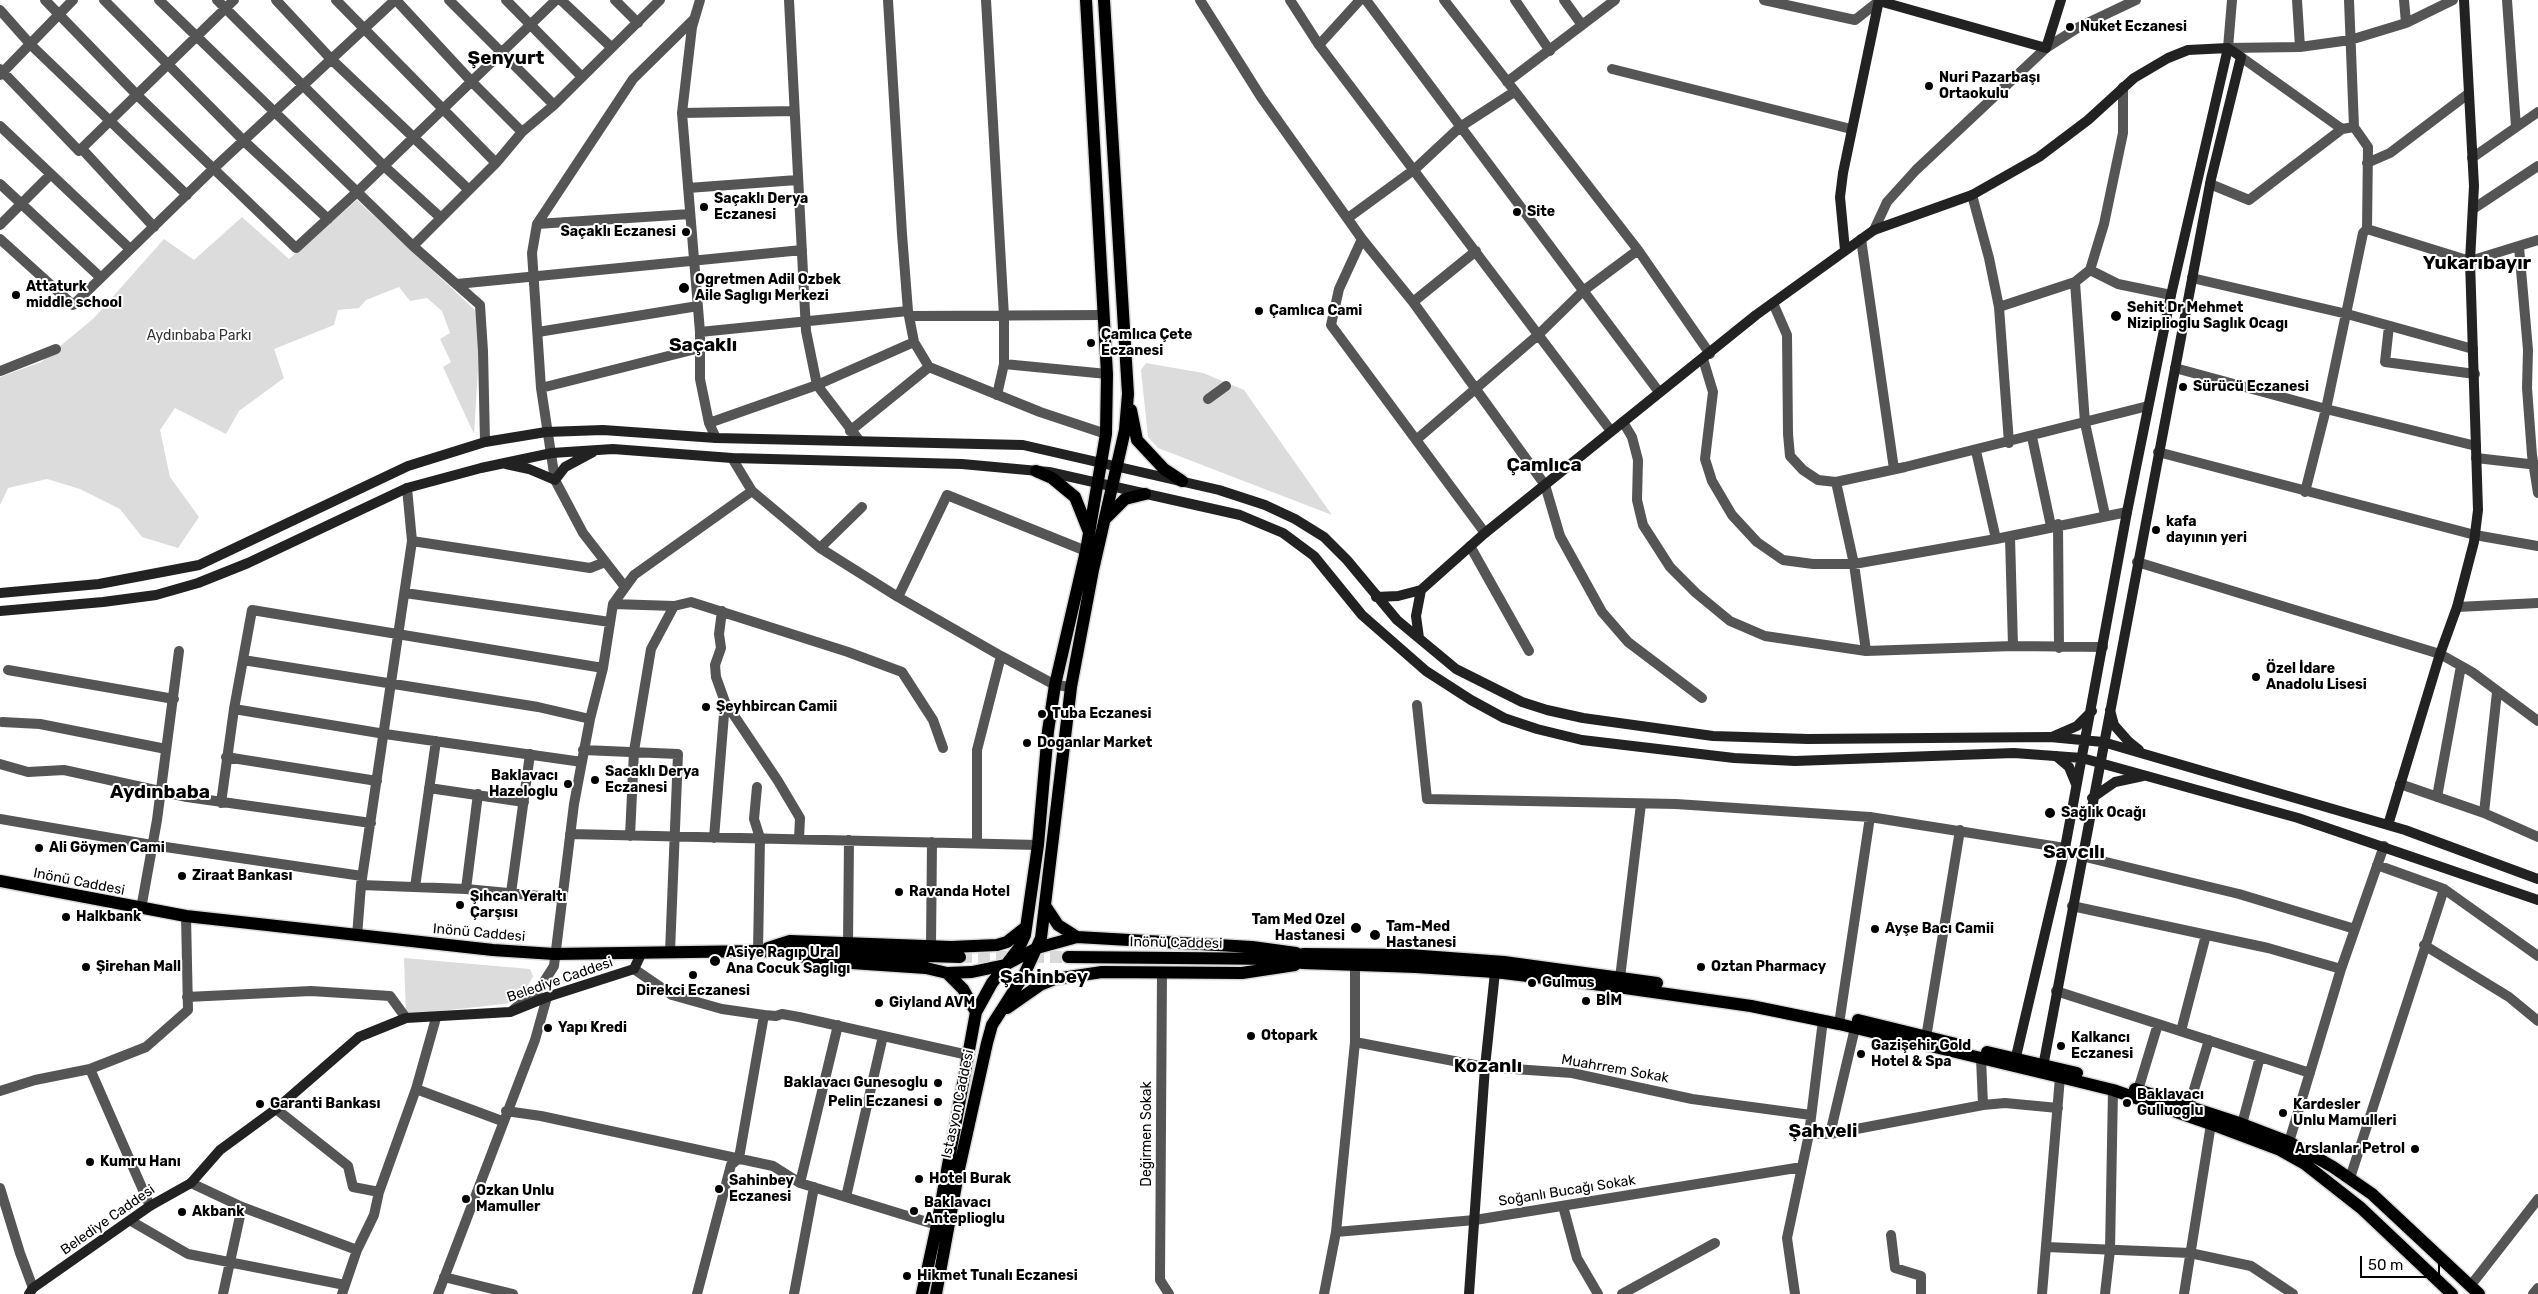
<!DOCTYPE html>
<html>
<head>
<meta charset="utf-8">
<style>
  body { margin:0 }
  #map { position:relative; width:2538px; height:1294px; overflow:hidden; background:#fff; font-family:Rubik,sans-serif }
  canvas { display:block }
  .scale { position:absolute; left:2360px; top:1256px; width:80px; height:22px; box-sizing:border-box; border:2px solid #000; border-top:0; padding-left:6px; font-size:15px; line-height:18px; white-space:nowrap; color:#000; -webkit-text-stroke:4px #fff; paint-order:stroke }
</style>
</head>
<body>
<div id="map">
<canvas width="2538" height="1294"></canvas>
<div class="scale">50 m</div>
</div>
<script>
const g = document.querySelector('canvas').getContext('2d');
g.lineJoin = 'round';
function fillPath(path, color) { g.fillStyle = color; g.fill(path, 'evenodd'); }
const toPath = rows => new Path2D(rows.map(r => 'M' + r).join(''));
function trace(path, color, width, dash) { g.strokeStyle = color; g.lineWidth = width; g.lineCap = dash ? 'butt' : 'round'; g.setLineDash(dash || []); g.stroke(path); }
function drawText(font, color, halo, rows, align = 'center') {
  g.font = font + ' Rubik,sans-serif'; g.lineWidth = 4; g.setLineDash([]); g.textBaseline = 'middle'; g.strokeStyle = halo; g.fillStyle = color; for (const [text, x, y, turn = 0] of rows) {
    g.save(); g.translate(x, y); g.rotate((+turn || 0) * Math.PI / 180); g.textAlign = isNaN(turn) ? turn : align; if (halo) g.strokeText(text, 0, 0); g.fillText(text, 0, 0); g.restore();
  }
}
fillPath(toPath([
  [357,200,475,310,479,353,474,434,443,367,451,362,440,339,450,333,442,311,427,298,410,301,399,287,366,300,359,308,338,310,334,325,274,349,284,378,239,411,226,434,175,408,160,430,170,477,199,517,178,548,142,537,120,509,80,489,47,479,8,488,0,505,0,377,41,362,94,318,164,239,194,260,242,217,289,259],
  [1146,363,1203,373,1244,390,1332,515,1158,448,1148,437,1141,370],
  [404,958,530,969,533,976,525,991,512,1003,406,1015]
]), '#dcdcdc');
trace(toPath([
  [960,957,1068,957]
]), '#d9d9d9', 12, [12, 6]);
const primary = toPath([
  [1131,410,1137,440,1164,469,1182,481],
  [1036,471,1052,478,1075,497,1089,532],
  [1106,518,1125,499,1145,494],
  [0,881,186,916,493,950,554,954,758,951,960,957],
  [1046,907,1058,925,1077,937],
  [768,948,790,941,951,947,997,945,1007,942,1026,927],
  [1068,957,1283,959,1302,963,1416,967,1495,972,1618,987,1751,1006,1839,1024,2060,1077,2113,1090,2211,1124,2280,1150,2305,1164,2361,1208,2452,1294],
  [1286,958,1303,954,1409,955,1504,962,1657,983],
  [807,960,926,968,947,973,963,989,976,1012],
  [947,973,972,972,1005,965,1037,948,1077,937,1252,947,1296,953],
  [1007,1008,1040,985,1055,979,1102,972,1242,973,1295,965],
  [1858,1020,1956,1044],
  [1987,1052,2077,1073],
  [2135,1089,2242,1124,2289,1142,2333,1167,2372,1194,2479,1294],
  [922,1294,937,1225,976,1012,992,983,1019,948,1025,935,1038,845,1048,731,1055,685,1086,551,1106,434,1107,374,1086,0],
  [936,1294,959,1169,987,1043,992,1025,1024,975,1041,938,1071,687,1093,570,1125,430,1128,394,1104,0]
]);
trace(primary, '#dbdbdb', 15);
trace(toPath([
  [45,0,137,95,296,248,357,192,556,0],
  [104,0,244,141,328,219],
  [159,0,413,246],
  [217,0,384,166,441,218],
  [276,0,331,59,469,190],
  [336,0,496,163],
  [396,0,471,81,522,132],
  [449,0,554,105],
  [506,0,582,77],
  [561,0,611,47],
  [615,0,638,23],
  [700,0,692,27,682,113,700,332,700,379,709,423,716,438],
  [789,0,806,331,817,385,859,440],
  [888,0,902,234,908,311,914,342,929,367,1040,412,1106,434],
  [986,0,1004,316,1004,364,997,395],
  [1200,0,1261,97,1362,239,1413,302,1545,485,1560,536,1602,612,1628,642,1702,698],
  [1290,0,1319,45,1611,431],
  [1366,0,1659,392],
  [1444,0,1638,250,1710,354],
  [1515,0,1550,51],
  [1564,0,1582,25],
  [1764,0,1855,20,1879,1],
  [2232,0,2228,48,2300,47,2350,40,2406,23,2453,0],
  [2297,0,2300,47],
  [2404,0,2406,23],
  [2507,0,2516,127],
  [0,10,31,45,187,195],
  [1319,45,1360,0],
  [2241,57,2342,129],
  [0,69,79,151,234,0],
  [1612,69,1851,129],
  [0,75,73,0],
  [1507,82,1615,0],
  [682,113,794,111],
  [0,126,130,249],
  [82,149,154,227],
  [2472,158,2538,112],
  [2367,163,2390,153,2468,94],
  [0,184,100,277],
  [2210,184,2249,200,2342,129,2354,127],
  [688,188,797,180],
  [1972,195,1989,258,1999,307,2009,443],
  [2473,209,2538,166],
  [1348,218,1415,169,1460,127,1514,92],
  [537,224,690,214],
  [0,225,50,175],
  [2367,229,2470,261,2538,240],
  [1874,230,1887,202,1916,170,2046,48,2079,27,2136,0],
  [0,239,73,305,213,169,395,0],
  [1362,239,1339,289,1331,325,1485,533],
  [1861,239,1894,469],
  [2519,247,2528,350,2527,388,2532,455,2538,493],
  [2090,270,2118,284,2171,295],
  [2192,278,2347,314,2473,349],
  [457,284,802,250],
  [1413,302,1476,251],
  [1773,303,1787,335,1788,434,1790,456,1803,470,1818,480,1836,482,1905,467,2148,406],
  [1999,307,2075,282],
  [909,316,1104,315],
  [2389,326,2385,362,2475,374],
  [538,332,698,306],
  [700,332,908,311],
  [1703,359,1713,392,1705,459,1712,481,1732,515,1757,542,1783,560,1813,564,1854,564,1996,539,2127,512],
  [1004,364,1107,374],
  [2175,368,2326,409,2476,446],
  [0,371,56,349],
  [541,388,700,348],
  [1208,399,1226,386],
  [1623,422,1632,437,1638,460,1637,500,1643,525,1670,567,1696,593,1730,621,1765,636,1866,651,2013,646,2103,647],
  [709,423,817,385,914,342],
  [850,431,929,367],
  [2032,437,2051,526],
  [1416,440,1538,335,1583,291,1638,250],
  [485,442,483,351,480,305,413,246,496,163,522,132,554,105,660,0],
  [1976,451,1996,539],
  [2158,452,2475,535,2538,546],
  [732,458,752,491,820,548,898,597,1001,656,1055,685,1071,687],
  [2476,458,2538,465],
  [1836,482,1854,564,1866,651],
  [2305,492,2326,409,2363,233,2367,229,2368,147,2354,127,2349,0],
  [2105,515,2085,423,2075,282,2090,270,2104,224,2123,133,2123,87],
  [2058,524,2059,648],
  [2010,537,2013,646],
  [412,541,590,568,605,562],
  [1470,546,1529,651],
  [820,548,862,507],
  [2137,562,2440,654,2472,672,2538,721],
  [625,587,583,533,555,480,541,388,532,253,537,224,633,79,694,19],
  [405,593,610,622],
  [898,597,947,495,1086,551],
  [613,604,674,606,691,602,848,652,902,672,933,720,943,748],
  [2457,607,2538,603],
  [722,611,719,634,721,648,715,665,716,677,725,702,778,781,800,818,799,839],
  [243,660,538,707,590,719],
  [8,670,174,699],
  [1417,705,1427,799,1676,804,1870,817,2065,848],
  [234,709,385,734,582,762],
  [2,722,40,724,166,749],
  [583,750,678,754,670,952],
  [226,757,377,781],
  [0,764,28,772,64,770,187,797,371,823],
  [2400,784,2484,813,2538,837],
  [757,787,754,819,760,838,758,951],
  [429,788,524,802],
  [2437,797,2461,666],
  [221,803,234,709,252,610,603,668],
  [2484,813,2497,692],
  [0,819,152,845,362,876],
  [570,834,1038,845],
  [630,836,634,751,651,649,674,606],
  [714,838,725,702],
  [977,843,977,750,1001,656],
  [2081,856,2239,894,2355,929],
  [2377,865,2444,889,2538,956],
  [361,885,466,889,561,898],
  [415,887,436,741],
  [466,889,478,794],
  [511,893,530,754],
  [2072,906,2268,948,2341,969],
  [141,909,157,820,179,651],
  [357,936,361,885,412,541,407,488],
  [848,943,849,840],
  [931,945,932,842],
  [2424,945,2509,997,2538,1021],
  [634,969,672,995,722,1009,764,1015,776,1016,782,1014,799,1017,968,1055],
  [1162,972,1160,1280,1169,1294],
  [1620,978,1641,804],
  [2056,991,2310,1073],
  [187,997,311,991,390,996,406,1018],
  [514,1009,538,991,554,966,574,804,590,719,603,668,613,604,634,575,752,491],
  [1839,1024,1870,817],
  [2181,1031,2206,935],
  [1355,1042,1485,1067,1572,1073,1692,1099,1811,1115],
  [1925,1044,1960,830],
  [1981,1058,1983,1105],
  [90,1069,150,1206],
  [416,1089,502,1121],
  [2138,1090,2158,1024],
  [0,1091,35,1080,90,1069,146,1047,188,1010,186,916],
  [2189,1106,2209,1040],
  [276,1109,348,1166,353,1187,379,1192],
  [506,1111,541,1116,773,1166,800,1183,937,1225],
  [2242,1124,2260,1057],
  [1809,1134,1830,1134,1983,1105,2005,1103,2058,1108],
  [1830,1134,1855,1028],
  [2289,1142,2341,969,2384,846],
  [2350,1178,2444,889],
  [191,1183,242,1207,357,1250],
  [800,1183,838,1025],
  [0,1188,20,1253,33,1288],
  [846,1197,883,1036],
  [1563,1206,1577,1258,1598,1294],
  [131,1221,188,1254,345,1285],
  [1336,1232,1475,1220,1802,1167],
  [1891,1235,1895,1268,1921,1276,1921,1294],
  [2046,1247,2190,1253,2251,1266,2293,1294],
  [444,1277,513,1294],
  [2471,1285,2538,1199],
  [223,1294,242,1207],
  [342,1294,357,1250,374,1215,379,1192,416,1089,436,1018],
  [438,1294,535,1040,547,997],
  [697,1294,731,1165,739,1158,764,1015],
  [794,1294,814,1187],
  [1324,1294,1336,1232,1355,1042,1355,965],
  [1622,1294,1715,1243],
  [1795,1294,1787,1238,1809,1134,1823,1020],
  [2042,1294,2060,1077],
  [2105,1294,2110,1250,2113,1090],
  [2184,1294,2211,1124],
  [2533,1294,2538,1288]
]), '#555', 10);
trace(toPath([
  [1879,1,2046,48,2061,0],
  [1845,250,1840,197,1843,173,1879,0],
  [506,464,529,469,555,480,565,467,593,452],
  [0,593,99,584,199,565,408,466,485,442,546,432,603,430,716,438,1023,445,1219,490,1265,505,1295,519,1324,537,1347,560,1397,620,1456,669,1522,702,1547,710,1583,718,1713,736,1808,739,2050,737,2103,742,2405,830,2538,879],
  [1376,597,1398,596,1421,590,1485,533,1756,315,1874,230,1972,195,2039,157,2088,120,2134,78,2168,58,2188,50,2228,48,2241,57,2211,179,2042,1072],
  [0,611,103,602,156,595,198,583,248,563,407,488,481,468,552,453,613,449,732,458,962,464,1049,472,1240,515,1283,533,1314,556,1362,615,1426,671,1471,700,1504,718,1537,729,1582,740,1734,758,1795,761,2014,753,2082,758,2298,818,2538,900],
  [1419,638,1416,616,1421,590],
  [2110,710,2114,725,2129,742,2139,750],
  [2054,736,2077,726,2092,711],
  [2056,756,2069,767,2076,784],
  [2092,798,2115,782,2143,776],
  [2388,825,2440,654,2457,607,2474,542,2478,510,2470,261,2474,186,2464,0],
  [2014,1065,2065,848,2127,512,2171,295,2228,48],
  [29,1294,33,1288,150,1206,191,1183,220,1150,276,1109,359,1037,406,1018,510,1012,547,997,634,969,642,952],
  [1469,1294,1485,1067,1495,972]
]), '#222', 10);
trace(primary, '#000', 12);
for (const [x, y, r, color] of [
  [2070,27,5,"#000"],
  [1929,86,5,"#000"],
  [704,207,5,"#000"],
  [1517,212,5,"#000"],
  [686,232,5,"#000"],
  [684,288,6,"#000"],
  [16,295,5,"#000"],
  [1259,311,5,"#000"],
  [2116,316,6,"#000"],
  [1091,343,5,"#000"],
  [2183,387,5,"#000"],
  [2156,530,5,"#000"],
  [2256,677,5,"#000"],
  [706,707,5,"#000"],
  [1042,714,5,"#000"],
  [1027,743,5,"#000"],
  [595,780,5,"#000"],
  [568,784,5,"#000"],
  [2050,813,6,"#000"],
  [39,848,5,"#000"],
  [182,876,5,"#000"],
  [899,892,5,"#000"],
  [460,905,5,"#000"],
  [66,917,5,"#000"],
  [1356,928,6,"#000"],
  [1875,929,5,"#000"],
  [1375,935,6,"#000"],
  [715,961,6,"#000"],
  [86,967,5,"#000"],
  [1701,967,5,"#000"],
  [693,975,5,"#000"],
  [1532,983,5,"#000"],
  [1586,1001,5,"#000"],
  [879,1003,5,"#000"],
  [548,1028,5,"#000"],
  [1251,1036,5,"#000"],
  [2061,1046,5,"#000"],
  [1861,1054,5,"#000"],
  [938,1083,5,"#000"],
  [938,1102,5,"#000"],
  [2127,1103,5,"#000"],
  [260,1104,5,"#000"],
  [2283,1113,5,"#000"],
  [2415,1149,5,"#000"],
  [90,1162,5,"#000"],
  [919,1179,5,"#000"],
  [719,1189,5,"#000"],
  [466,1199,5,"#000"],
  [914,1211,5,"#000"],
  [182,1212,5,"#000"],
  [907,1276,5,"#000"]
]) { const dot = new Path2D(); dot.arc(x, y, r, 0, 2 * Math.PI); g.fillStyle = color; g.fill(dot); trace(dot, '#fff', 2); }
drawText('bold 14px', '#000', '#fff', [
  ["Nuket Eczanesi",2080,27],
  ["Nuri Pazarbaşı",1939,78],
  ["Ortaokulu",1939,94],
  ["Saçaklı Derya",714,199],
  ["Eczanesi",714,215],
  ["Site",1527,212],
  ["Saçaklı Eczanesi",676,232,"right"],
  ["Ogretmen Adil Ozbek",695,280],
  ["Aile Saglıgı Merkezi",695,296],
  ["Attaturk",26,287],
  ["middle school",26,303],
  ["Sehit Dr Mehmet",2127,308],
  ["Niziplioglu Saglık Ocagı",2127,324],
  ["Çamlıca Cami",1269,311],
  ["Çamlıca Çete",1101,335],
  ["Eczanesi",1101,351],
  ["Sürücü Eczanesi",2193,387],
  ["kafa",2166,522],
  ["dayının yeri",2166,538],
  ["Özel İdare",2266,669],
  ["Anadolu Lisesi",2266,685],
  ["Şeyhbircan Camii",716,707],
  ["Tuba Eczanesi",1052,714],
  ["Doganlar Market",1037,743],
  ["Sacaklı Derya",605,772],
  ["Eczanesi",605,788],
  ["Baklavacı",558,776,"right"],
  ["Hazeloglu",558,792,"right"],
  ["Sağlık Ocağı",2061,813],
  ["Ali Göymen Cami",49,848],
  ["Ziraat Bankası",192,876],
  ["Ravanda Hotel",909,892],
  ["Şıhcan Yeraltı",470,897],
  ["Çarşısı",470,913],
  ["Halkbank",76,917],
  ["Tam Med Ozel",1345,920,"right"],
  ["Hastanesi",1345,936,"right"],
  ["Tam-Med",1386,927],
  ["Hastanesi",1386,943],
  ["Ayşe Bacı Camii",1885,929],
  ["Asiye Ragıp Ural",726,953],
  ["Ana Cocuk Saglıgı",726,969],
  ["Şirehan Mall",96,967],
  ["Oztan Pharmacy",1711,967],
  ["Gulmus",1542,983],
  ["Direkci Eczanesi",693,991,"center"],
  ["BİM",1596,1001],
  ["Giyland AVM",889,1003],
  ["Yapı Kredi",558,1028],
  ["Otopark",1261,1036],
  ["Kalkancı",2071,1038],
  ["Eczanesi",2071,1054],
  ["Gazişehir Gold",1871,1046],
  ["Hotel & Spa",1871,1062],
  ["Baklavacı Gunesoglu",928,1083,"right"],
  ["Baklavacı",2137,1095],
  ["Gulluoglu",2137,1111],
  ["Pelin Eczanesi",928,1102,"right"],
  ["Garanti Bankası",270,1104],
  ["Kardesler",2293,1105],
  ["Unlu Mamulleri",2293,1121],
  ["Arslanlar Petrol",2405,1149,"right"],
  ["Kumru Hanı",100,1162],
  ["Hotel Burak",929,1179],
  ["Sahinbey",729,1181],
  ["Eczanesi",729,1197],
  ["Ozkan Unlu",476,1191],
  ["Mamuller",476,1207],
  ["Baklavacı",924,1203],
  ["Anteplioglu",924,1219],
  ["Akbank",192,1212],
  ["Hikmet Tunalı Eczanesi",917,1276]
], 'left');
drawText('14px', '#333', '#fff', [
  ["Aydınbaba Parkı",199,336]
]);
drawText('14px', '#000', '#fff', [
  ["Inönü Caddesi",79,882,11],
  ["Inönü Caddesi",479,933,5],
  ["Inönü Caddesi",1176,943,1],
  ["Belediye Caddesi",560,980,-19],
  ["Muahrrem Sokak",1615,1069,10],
  ["Istasyon Caddesi",958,1104,-78],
  ["Değirmen Sokak",1147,1134,-90],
  ["Soğanlı Bucağı Sokak",1567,1191,-9],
  ["Belediye Caddesi",108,1220,-35]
]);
drawText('bold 19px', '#000', '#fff', [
  ["Şenyurt",506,59],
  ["Yukarıbayır",2477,264],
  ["Saçaklı",703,346],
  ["Çamlıca",1544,466],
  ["Aydınbaba",160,793],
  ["Savcılı",2074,853],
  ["Şahinbey",1044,978],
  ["Kozanlı",1488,1067],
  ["Şahveli",1823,1132]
]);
</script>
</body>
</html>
